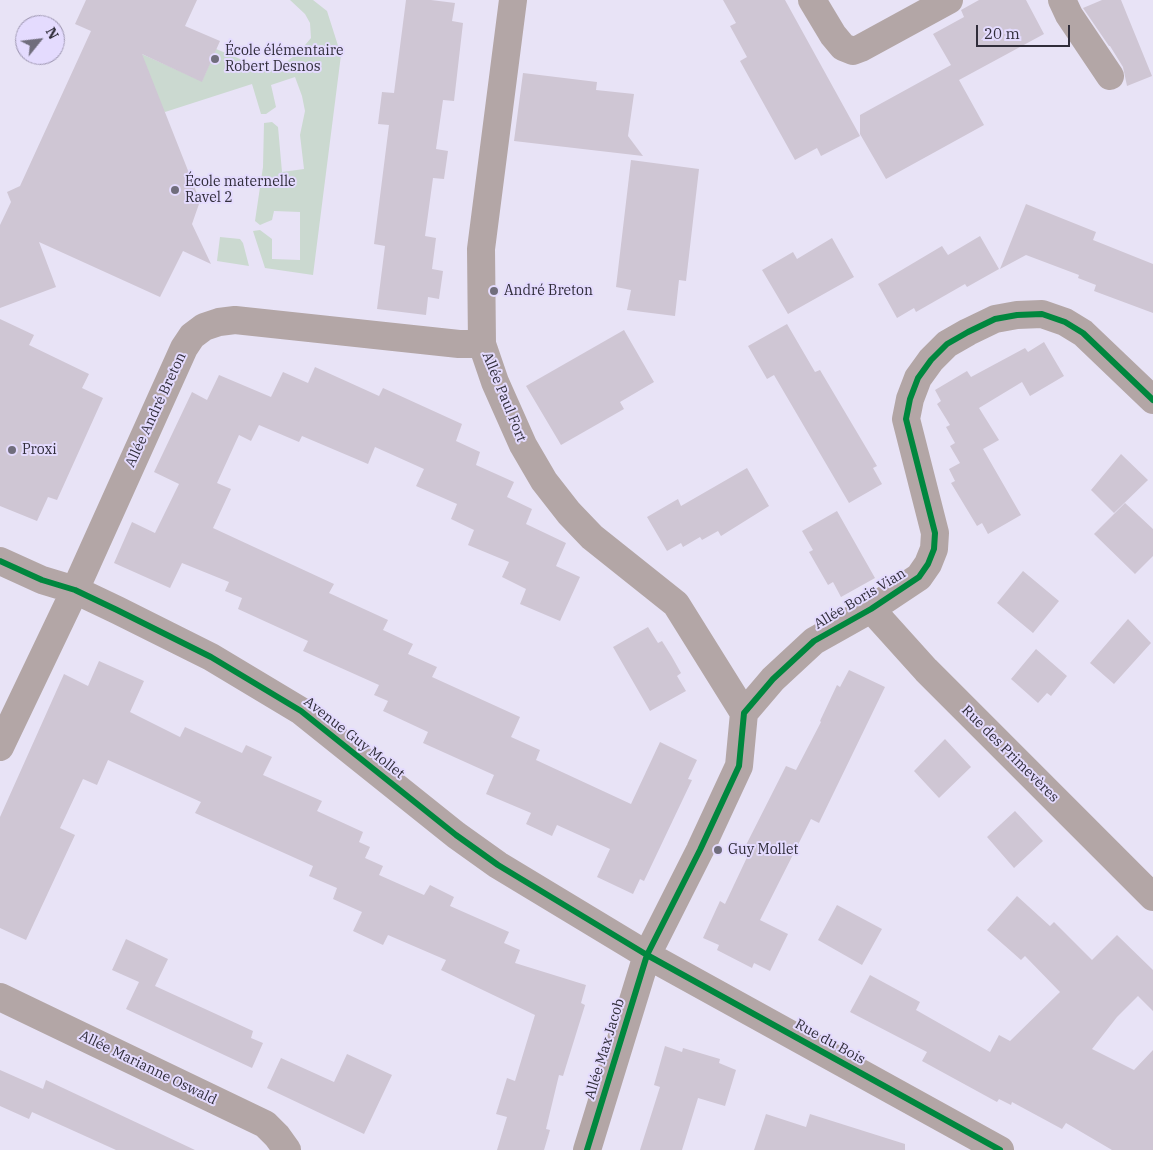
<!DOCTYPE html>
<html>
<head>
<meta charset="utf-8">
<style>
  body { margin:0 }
  #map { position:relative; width:1153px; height:1150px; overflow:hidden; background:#e8e3f6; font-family:"IBM Plex Serif",serif }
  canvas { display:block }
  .north { position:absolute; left:15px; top:15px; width:50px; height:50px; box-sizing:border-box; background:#e4dbfe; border:1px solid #9c95b0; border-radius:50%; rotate:61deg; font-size:14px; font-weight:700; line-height:20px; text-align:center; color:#302d3a }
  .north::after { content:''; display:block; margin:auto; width:18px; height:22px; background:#706d7c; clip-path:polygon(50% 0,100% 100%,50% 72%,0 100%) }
  .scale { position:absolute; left:976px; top:25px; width:94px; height:22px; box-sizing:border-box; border:2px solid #302d3a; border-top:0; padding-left:6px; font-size:15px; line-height:18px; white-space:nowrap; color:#302d3a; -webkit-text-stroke:4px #e4dbfe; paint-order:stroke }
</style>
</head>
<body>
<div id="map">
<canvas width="1153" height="1150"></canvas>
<div class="north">N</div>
<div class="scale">20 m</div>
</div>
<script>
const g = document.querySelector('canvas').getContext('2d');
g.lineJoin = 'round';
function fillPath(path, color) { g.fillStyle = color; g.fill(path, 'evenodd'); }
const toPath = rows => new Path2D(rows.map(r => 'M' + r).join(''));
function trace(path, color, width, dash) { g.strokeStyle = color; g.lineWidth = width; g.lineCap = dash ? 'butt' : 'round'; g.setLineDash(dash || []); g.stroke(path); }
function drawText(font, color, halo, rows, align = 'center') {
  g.font = font + ' "IBM Plex Serif",serif'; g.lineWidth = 4; g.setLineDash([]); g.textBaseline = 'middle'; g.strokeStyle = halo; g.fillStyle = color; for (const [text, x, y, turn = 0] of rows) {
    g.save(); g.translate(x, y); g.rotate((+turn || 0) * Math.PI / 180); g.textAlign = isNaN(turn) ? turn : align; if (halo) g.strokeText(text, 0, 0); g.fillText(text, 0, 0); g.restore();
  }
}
fillPath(toPath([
  [290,0,313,0,327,11,341,55,313,275,265,268,253,231,260,230,272,239,272,259,300,260,300,212,274,211,272,220,267,222,260,225,255,221,263,167,264,123,272,122,278,127,282,172,304,169,300,135,305,111,302,96,295,77,271,85,276,107,266,114,261,114,252,84,165,112,143,100,106,38,202,81,216,49,269,71,284,64,300,51,311,38,310,23,305,14],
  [220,237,240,239,243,243,249,266,217,261]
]), '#cbd9d0');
fillPath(toPath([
  [86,0,197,0,185,26,220,41,202,82,142,54,200,201,192,224,211,264,183,251,160,297,39,242,56,287,0,308,0,225,11,202,7,192,20,186,91,31,75,24],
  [406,0,431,0,455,3,452,21,463,23,454,101,443,100,436,149,448,151,444,179,433,178,425,236,436,238,432,269,443,271,439,299,428,297,426,315,377,309,385,246,374,244,389,125,378,124,382,92,394,93],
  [723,0,785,0,860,136,821,156,817,148,795,160,740,61,747,57,730,26,736,23],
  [979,0,1026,0,1044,34,959,80,984,125,886,179,860,134,860,115,951,65,933,34,964,17,961,10],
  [1102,0,1121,0,1152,76,1127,86,1123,67,1110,46,1109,46,1083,8],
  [523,73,597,82,596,90,634,94,628,136,643,156,514,141],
  [631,160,699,169,686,281,679,280,675,316,627,310,631,290,616,287],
  [1026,204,1096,232,1093,240,1153,264,1153,313,1094,291,1096,285,1078,278,1079,275,1026,255,1000,269],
  [980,236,999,269,967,287,965,284,916,312,914,308,897,318,878,284,942,246,948,255],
  [832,238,854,277,788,314,762,270,793,252,797,259],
  [0,319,34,335,29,345,89,374,82,388,103,398,57,500,48,497,37,521,0,506],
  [787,324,815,372,820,370,877,466,873,468,882,484,849,503,774,375,767,379,748,346],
  [624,330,654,382,620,402,624,409,561,445,526,386],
  [1044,342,1064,376,1030,396,1022,382,979,408,999,440,983,449,1021,515,988,534,982,523,977,526,951,483,955,481,949,469,960,463,950,446,955,443,946,427,950,425,937,404,941,401,935,390,967,371,971,377,1025,348,1028,352],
  [315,367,379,396,383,388,462,424,456,441,480,452,476,465,514,482,507,497,532,509,526,524,566,543,556,566,580,577,560,621,520,604,526,589,502,577,509,562,468,545,474,530,451,519,457,504,416,486,424,469,375,447,368,464,302,436,299,442,259,425,251,441,239,435,217,483,231,489,213,528,334,584,329,593,388,620,383,630,413,644,408,654,437,667,432,677,520,717,511,737,540,750,536,760,631,804,660,742,697,760,688,779,692,780,644,881,640,879,633,894,597,877,610,849,557,825,552,836,526,824,531,813,486,794,494,775,423,743,428,732,383,711,388,701,374,695,379,685,303,651,308,641,238,609,242,598,225,591,229,582,182,563,170,588,114,563,132,522,155,533,179,484,154,472,192,392,207,400,219,375,271,397,283,372,308,383],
  [1121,454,1148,480,1114,513,1091,490],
  [747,468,769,506,721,536,718,531,702,540,700,537,683,547,681,543,667,551,647,517,678,499,681,506],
  [1125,503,1153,529,1153,556,1135,574,1094,534],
  [837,511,875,578,841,597,833,582,828,585,809,552,813,550,802,531],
  [1023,571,1059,601,1033,633,997,603],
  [1128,619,1151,643,1114,684,1090,663],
  [648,627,658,643,662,641,672,657,681,673,677,676,686,691,650,711,613,647],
  [1036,649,1067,676,1051,696,1047,693,1038,703,1011,679],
  [99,661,144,681,130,712,180,737,185,727,242,753,246,745,272,757,263,775,322,801,317,811,363,832,359,842,370,847,365,858,383,866,379,875,424,895,430,885,454,897,450,906,509,932,504,943,520,950,515,963,586,985,581,1003,585,1005,563,1076,559,1075,546,1129,550,1130,544,1150,497,1150,507,1117,496,1114,507,1078,515,1081,535,1015,441,970,446,960,388,935,383,945,353,931,362,912,333,899,337,888,309,876,313,866,195,813,201,802,108,760,97,785,83,779,60,828,75,835,26,940,0,928,0,817,64,674,88,686],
  [849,670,885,687,819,823,811,819,760,920,788,934,770,971,754,963,752,968,717,950,719,945,703,938,720,901,725,904,750,851,744,849,786,766,796,770,821,722,820,721,837,685,840,687],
  [945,739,971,767,939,798,914,771],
  [1015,811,1043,841,1014,868,987,837],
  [1017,896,1050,926,1054,922,1092,960,1117,935,1153,970,1153,1011,1138,996,1117,1017,1092,1049,1134,1070,1153,1050,1153,1150,1112,1150,1066,1123,1062,1129,1012,1102,1011,1105,999,1099,997,1102,922,1061,927,1052,850,1012,870,975,920,1002,916,1010,990,1052,999,1035,1010,1041,1060,992,1025,956,1021,960,987,930],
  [837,905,882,929,862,965,818,940],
  [126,939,168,959,155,986,253,1031,251,1038,263,1043,252,1068,126,1009,139,982,112,970],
  [665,1046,682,1052,683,1048,720,1059,719,1063,736,1070,725,1106,698,1098,682,1150,640,1150,660,1087,654,1085],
  [347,1054,392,1075,364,1134,267,1088,281,1058,334,1082],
  [0,1070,43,1089,46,1080,195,1150,116,1150,32,1112,29,1119,0,1106],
  [766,1114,806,1127,810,1114,905,1144,905,1150,754,1150]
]), '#cfc6d4');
trace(toPath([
  [513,0,481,249,482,344,495,382,523,445,544,481,569,513,592,537,676,604,744,713],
  [812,0,833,35,843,47,853,51,861,48,949,0],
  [1062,0,1069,15,1110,76],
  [0,561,42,580,75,590,117,610,211,657,301,711,456,835,498,865,647,955,1000,1150],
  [871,609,926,670,1153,897],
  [0,747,75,590,184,348,192,336,204,327,219,322,235,320,459,344,482,344],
  [0,997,265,1124,277,1136,287,1150],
  [587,1150,647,955,700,850,739,766,744,713,773,679,814,641,871,609,919,577,928,564,934,549,935,533,906,419,910,399,918,378,931,360,947,344,968,332,995,319,1017,315,1042,314,1065,322,1083,333,1153,400]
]), '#b3a6a6', 28);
trace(toPath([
  [0,561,42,580,75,590,117,610,211,657,301,711,456,835,498,865,647,955,1000,1150],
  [587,1150,647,955,700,850,739,766,744,713,773,679,814,641,871,609,919,577,928,564,934,549,935,533,906,419,910,399,918,378,931,360,947,344,968,332,995,319,1017,315,1042,314,1065,322,1083,333,1153,400]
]), '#00873e', 6);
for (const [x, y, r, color] of [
  [215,59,5,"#706d7c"],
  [175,190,5,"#706d7c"],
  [494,291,5,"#706d7c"],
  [12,450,5,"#706d7c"],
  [718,850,5,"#706d7c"]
]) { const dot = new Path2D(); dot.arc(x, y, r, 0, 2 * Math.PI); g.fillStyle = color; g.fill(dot); trace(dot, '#e4dbfe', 2); }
drawText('14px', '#302d3a', '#e4dbfe', [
  ["École élémentaire",225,51],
  ["Robert Desnos",225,67],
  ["École maternelle",185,182],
  ["Ravel 2",185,198],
  ["André Breton",504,291],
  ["Proxi",22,450],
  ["Guy Mollet",728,850]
], 'left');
drawText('14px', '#302d3a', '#e4dbfe', [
  ["Allée Paul Fort",504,397,68],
  ["Allée André Breton",156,410,-65],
  ["Allée Boris Vian",860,599,-31],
  ["Avenue Guy Mollet",354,738,38],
  ["Rue des Primevères",1010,754,45],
  ["Rue du Bois",830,1042,29],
  ["Allée Max Jacob",605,1049,-73],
  ["Allée Marianne Oswald",148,1068,26]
]);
</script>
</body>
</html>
